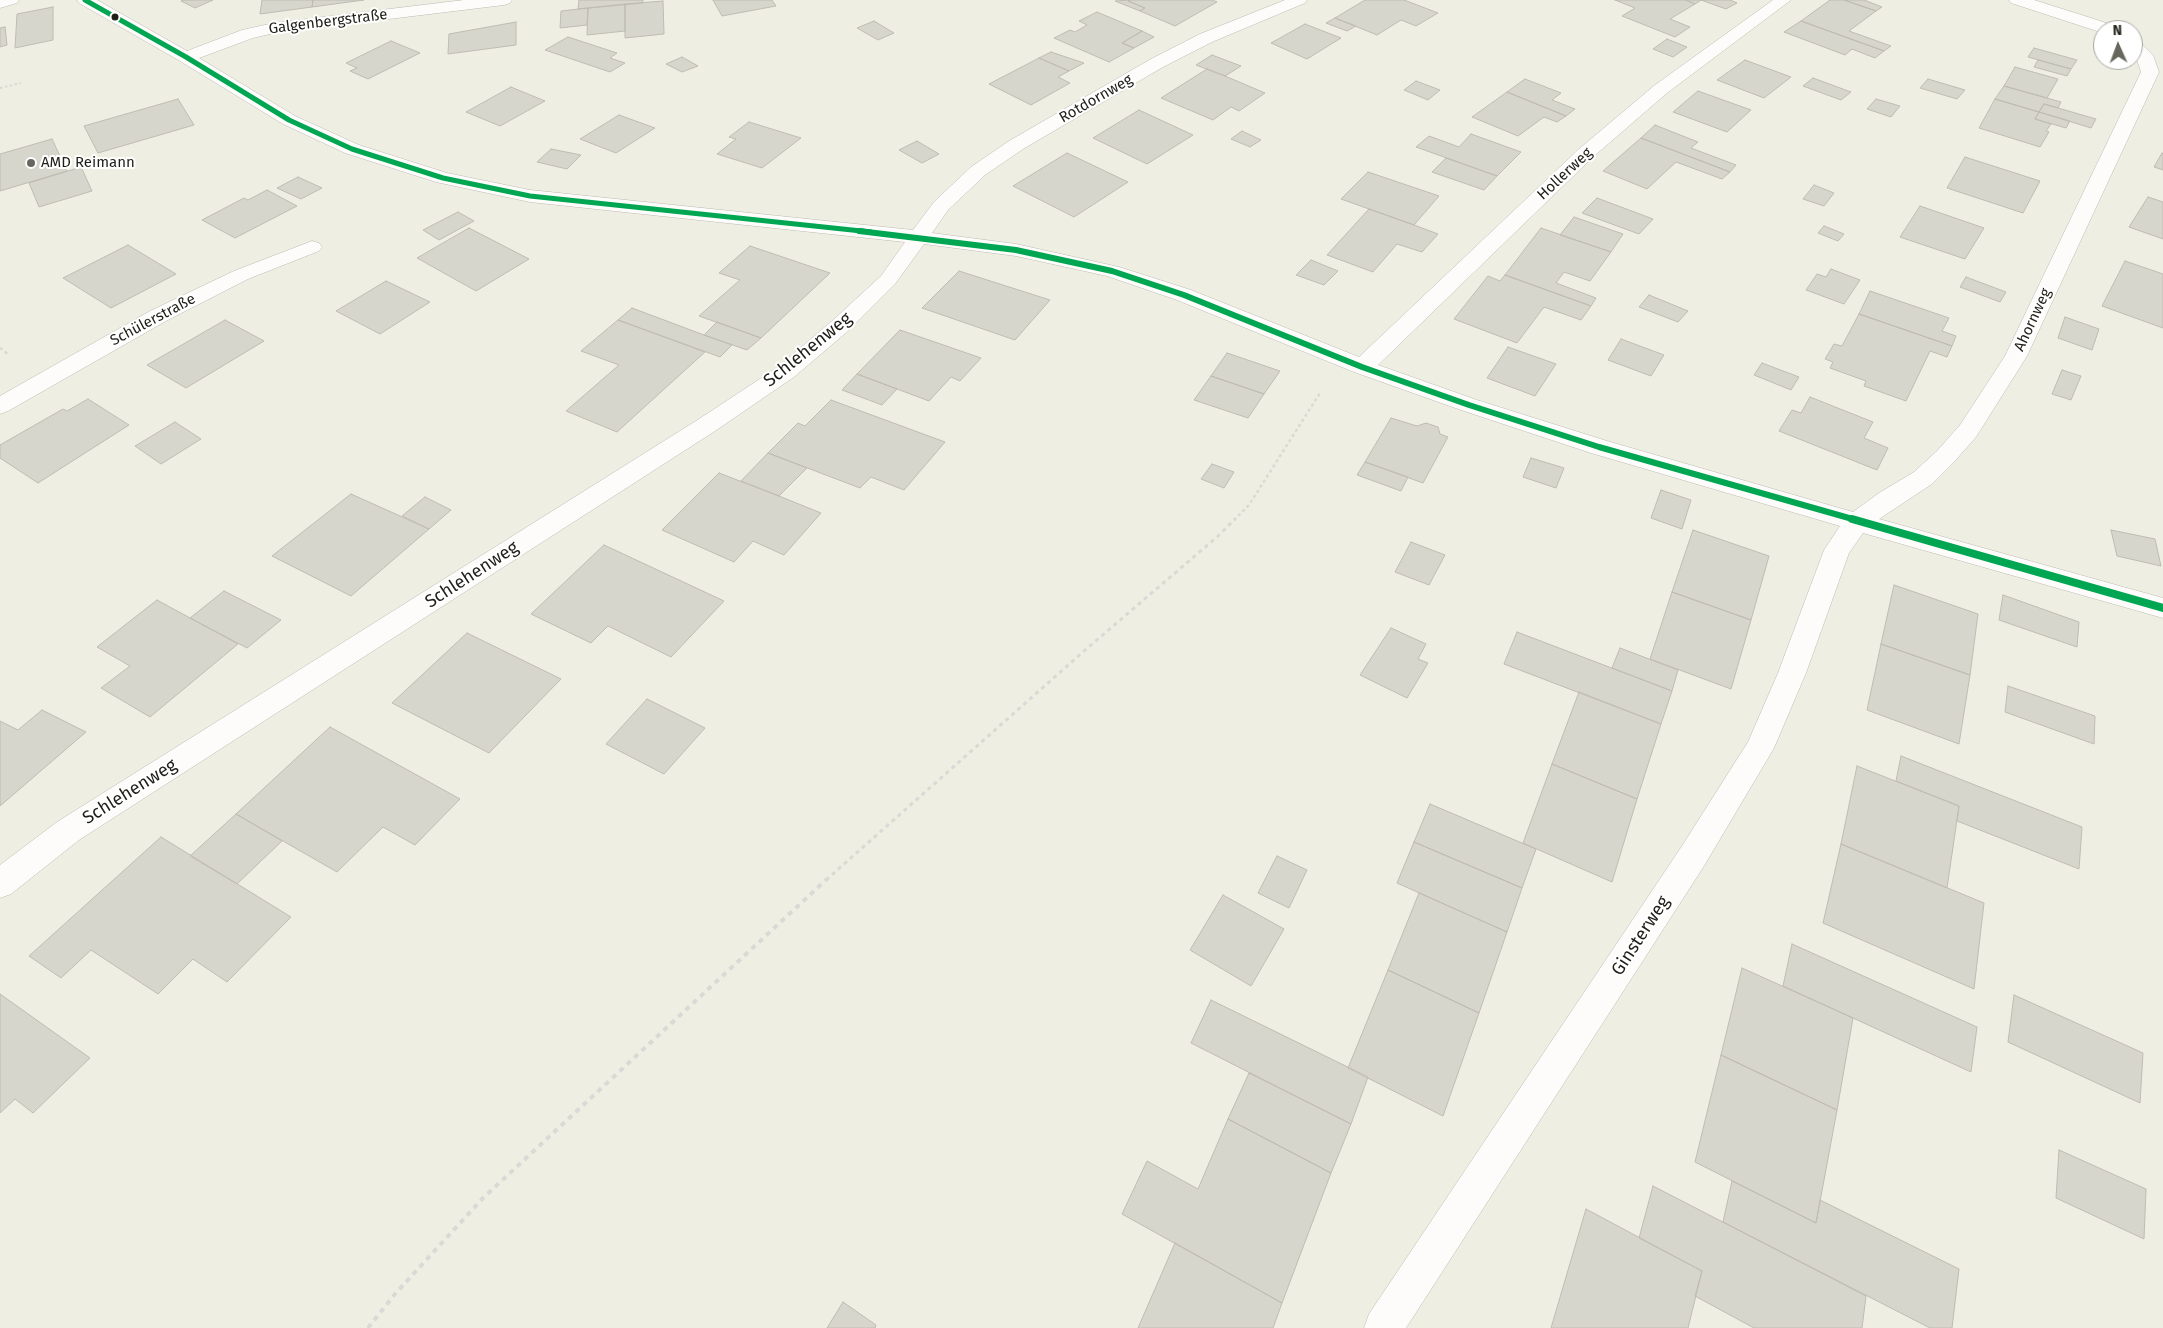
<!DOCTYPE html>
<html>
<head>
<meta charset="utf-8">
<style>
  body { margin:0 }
  #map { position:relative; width:2163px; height:1328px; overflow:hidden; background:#efeee2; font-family:"Fira Sans",sans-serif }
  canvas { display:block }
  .north { position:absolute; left:2093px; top:20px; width:50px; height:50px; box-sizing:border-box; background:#fff; border:1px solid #a5a5a2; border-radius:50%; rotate:358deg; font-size:14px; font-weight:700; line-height:20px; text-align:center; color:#1f1f17 }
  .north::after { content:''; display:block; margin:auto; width:18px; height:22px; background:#68675e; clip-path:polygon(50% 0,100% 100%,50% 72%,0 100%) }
</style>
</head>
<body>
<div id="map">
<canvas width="2163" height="1328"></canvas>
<div class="north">N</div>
</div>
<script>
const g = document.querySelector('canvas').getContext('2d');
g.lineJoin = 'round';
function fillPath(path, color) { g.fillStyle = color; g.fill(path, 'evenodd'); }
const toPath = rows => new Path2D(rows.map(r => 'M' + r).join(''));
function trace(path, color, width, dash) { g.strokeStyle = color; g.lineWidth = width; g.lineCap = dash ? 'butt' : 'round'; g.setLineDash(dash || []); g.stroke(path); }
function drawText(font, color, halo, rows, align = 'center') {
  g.font = font + ' "Fira Sans",sans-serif'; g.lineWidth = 4; g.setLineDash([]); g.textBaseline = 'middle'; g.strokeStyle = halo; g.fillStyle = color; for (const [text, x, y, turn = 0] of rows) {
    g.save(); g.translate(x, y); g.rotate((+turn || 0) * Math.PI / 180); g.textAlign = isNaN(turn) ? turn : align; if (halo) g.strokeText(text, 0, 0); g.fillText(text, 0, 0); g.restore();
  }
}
const building = toPath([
  [183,0,213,0,195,8,181,1,183,0],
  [262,0,313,0,312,7,260,14,262,0],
  [313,0,364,0,312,7,313,0],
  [579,0,643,0,643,3,578,9,579,0],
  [713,0,772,0,776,6,722,16,713,0],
  [1130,0,1212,0,1217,2,1175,26,1140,11,1145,8,1128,1,1130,0],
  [1130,0,1128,1,1145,8,1140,11,1115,1,1130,0],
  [1365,0,1404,0,1438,13,1416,26,1401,20,1377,35,1335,18,1365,0],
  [1615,0,1686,0,1695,4,1670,19,1690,27,1675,37,1622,16,1635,8,1615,0],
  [1686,0,1730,0,1737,3,1726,9,1701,0,1695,4,1686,0],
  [1830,0,1844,0,1876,11,1849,31,1891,46,1884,51,1801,21,1830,0],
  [1844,0,1864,0,1882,7,1876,11,1844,0],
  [663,1,664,34,625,38,625,4,663,1],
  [625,4,625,31,587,35,588,8,625,4],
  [53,7,53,40,15,48,17,14,53,7],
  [588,8,587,25,560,28,561,11,588,8],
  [1097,12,1142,31,1122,43,1134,48,1109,62,1054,38,1070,30,1075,32,1087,25,1079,21,1097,12],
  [1335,18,1356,26,1347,31,1326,23,1335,18],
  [874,21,894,33,878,40,857,28,874,21],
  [1801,21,1884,51,1875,58,1852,49,1845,55,1784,32,1801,21],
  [516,22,516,45,448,54,449,34,516,22],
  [1305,24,1341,38,1307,59,1271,43,1305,24],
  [5,27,7,45,0,47,0,28,5,27],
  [1142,31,1154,37,1134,48,1122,43,1142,31],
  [568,37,617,53,610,58,625,63,610,72,545,50,568,37],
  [1667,39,1687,47,1673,57,1653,49,1667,39],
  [391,41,420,53,368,79,350,71,357,68,346,63,391,41],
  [2034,48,2077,60,2071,69,2028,57,2034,48],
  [1051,52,1084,63,1069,71,1039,58,1051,52],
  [1212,55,1241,66,1225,76,1196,65,1212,55],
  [682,57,698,66,682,72,666,64,682,57],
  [1039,58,1069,71,1058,77,1070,83,1031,105,989,84,1039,58],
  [1745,60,1791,77,1764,98,1717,80,1745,60],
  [2038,60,2071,69,2067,76,2034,67,2038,60],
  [2015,67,2058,79,2047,98,2004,86,2015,67],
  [1207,69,1225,76,1265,93,1239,111,1231,107,1213,120,1161,98,1207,69],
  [1813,78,1851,92,1841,100,1803,86,1813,78],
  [1525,79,1561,93,1552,100,1575,109,1566,116,1507,92,1525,79],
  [1928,79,1965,90,1957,99,1920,88,1928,79],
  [1416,81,1440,90,1428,100,1404,90,1416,81],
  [2004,86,2047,98,2061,102,2058,108,2044,104,2039,112,1995,99,2004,86],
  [511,87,545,101,500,126,466,112,511,87],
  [1698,91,1751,110,1727,132,1673,112,1698,91],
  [1507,92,1566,116,1557,122,1544,117,1518,136,1472,117,1507,92],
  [178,99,194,125,98,153,84,126,178,99],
  [1876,99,1900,106,1891,117,1867,109,1876,99],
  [1995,99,2039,112,2035,119,2051,124,2046,131,2049,132,2040,147,1979,128,1995,99],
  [2044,104,2058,108,2096,119,2091,128,2039,112,2044,104],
  [1139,110,1193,135,1147,164,1093,138,1139,110],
  [2039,112,2070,121,2066,128,2035,119,2039,112],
  [619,115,655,128,616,153,580,139,619,115],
  [749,122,801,138,762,168,717,154,736,139,729,137,749,122],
  [1655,125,1698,142,1691,148,1736,165,1730,172,1641,138,1655,125],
  [1242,131,1261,140,1250,147,1231,139,1242,131],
  [1471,134,1521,152,1497,176,1416,147,1429,136,1459,147,1471,134],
  [1641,138,1730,172,1722,179,1676,162,1647,189,1603,171,1641,138],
  [52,139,67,171,0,191,0,154,52,139],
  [917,141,939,154,922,163,899,150,917,141],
  [551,149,581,155,567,169,537,162,551,149],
  [1067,153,1128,182,1074,217,1013,186,1067,153],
  [2162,153,2163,154,2163,170,2154,167,2162,153],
  [1965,157,2040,181,2023,213,1947,188,1965,157],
  [1446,158,1497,176,1484,190,1432,172,1446,158],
  [81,167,92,191,39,207,29,183,81,167],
  [1368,172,1439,196,1414,225,1341,199,1368,172],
  [298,177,322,188,301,199,277,188,298,177],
  [1814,185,1834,193,1824,206,1803,199,1814,185],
  [267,190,297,206,235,238,202,220,244,198,248,200,267,190],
  [2148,197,2163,202,2163,239,2129,227,2148,197],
  [1597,198,1653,219,1639,234,1582,213,1597,198],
  [1920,206,1984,228,1965,259,1900,237,1920,206],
  [1369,209,1414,225,1438,234,1422,252,1397,244,1373,272,1327,255,1369,209],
  [458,212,474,221,439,240,423,230,458,212],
  [1574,217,1623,234,1611,252,1560,235,1574,217],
  [1824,226,1844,234,1838,241,1818,233,1824,226],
  [469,228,529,259,476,291,417,258,469,228],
  [1541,228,1611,252,1590,281,1564,272,1556,283,1596,298,1591,306,1505,275,1541,228],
  [128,245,176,274,111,308,63,278,128,245],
  [750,246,830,273,761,338,699,316,740,280,719,273,750,246],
  [1311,260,1338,271,1324,285,1296,275,1311,260],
  [2125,261,2163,274,2163,328,2102,306,2125,261],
  [1831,269,1860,280,1844,304,1806,290,1817,274,1826,277,1831,269],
  [959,271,1050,300,1015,340,922,308,959,271],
  [1505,275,1591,306,1581,320,1544,307,1517,343,1454,319,1488,276,1500,281,1505,275],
  [1966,277,2006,292,2000,302,1960,287,1966,277],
  [386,281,430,302,380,334,336,311,386,281],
  [1870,291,1949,318,1942,331,1956,336,1952,346,1859,314,1870,291],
  [1649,295,1688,311,1678,322,1639,307,1649,295],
  [632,308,704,335,732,345,720,357,618,320,632,308],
  [1859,314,1952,346,1947,357,1930,351,1906,401,1864,386,1866,381,1830,368,1833,362,1825,359,1834,344,1842,346,1859,314],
  [2065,317,2099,329,2092,350,2058,338,2065,317],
  [225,320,264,341,186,388,147,365,225,320],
  [618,320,705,352,617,432,566,411,619,365,581,351,618,320],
  [717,322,761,338,747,350,704,335,717,322],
  [900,330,981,358,960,381,951,377,929,401,857,374,900,330],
  [1621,339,1664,355,1651,376,1608,360,1621,339],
  [1508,347,1556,364,1535,396,1487,378,1508,347],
  [1227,353,1280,371,1264,394,1211,376,1227,353],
  [1762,363,1799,377,1791,390,1754,375,1762,363],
  [2062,370,2081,376,2071,400,2052,394,2062,370],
  [857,374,897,389,882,405,842,390,857,374],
  [1211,376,1264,394,1248,418,1194,400,1211,376],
  [1810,397,1873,422,1864,438,1888,448,1877,470,1779,431,1792,410,1801,413,1810,397],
  [88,399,129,425,38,483,0,458,0,445,63,409,67,411,88,399],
  [831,400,945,442,904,490,871,477,860,488,768,453,798,423,805,426,831,400],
  [1391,418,1417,426,1426,423,1438,427,1440,434,1448,437,1423,483,1365,462,1391,418],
  [175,422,201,439,161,464,135,446,175,422],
  [768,453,807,468,779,496,741,481,768,453],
  [1531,458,1564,468,1556,488,1523,477,1531,458],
  [1365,462,1408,477,1401,491,1357,475,1365,462],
  [1212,464,1234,472,1224,488,1201,479,1212,464],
  [719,473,779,496,821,513,784,555,753,541,734,562,662,530,719,473],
  [1661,490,1691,500,1682,529,1651,518,1661,490],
  [351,494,429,529,351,596,272,556,351,494],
  [425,497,451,510,429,529,402,516,425,497],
  [1693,530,1769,556,1751,620,1672,592,1693,530],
  [2111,530,2155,539,2161,566,2117,556,2111,530],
  [1411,542,1445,555,1429,585,1395,572,1411,542],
  [604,545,724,601,671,657,608,626,591,643,531,614,604,545],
  [1894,585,1978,614,1970,675,1881,644,1894,585],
  [224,591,281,620,247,648,190,618,224,591],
  [1672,592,1751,620,1731,689,1650,659,1672,592],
  [2003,595,2079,622,2077,647,1999,620,2003,595],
  [157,600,238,644,150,717,101,688,130,666,97,647,157,600],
  [1391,628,1426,644,1418,659,1428,663,1407,698,1360,675,1391,628],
  [1517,632,1672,691,1661,724,1504,664,1517,632],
  [467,633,561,679,489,753,392,703,467,633],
  [1881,644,1970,675,1959,744,1867,710,1881,644],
  [1620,648,1678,670,1672,691,1612,668,1620,648],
  [2008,686,2095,716,2094,744,2005,712,2008,686],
  [1579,692,1661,724,1637,799,1552,764,1579,692],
  [647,699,705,728,664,774,606,744,647,699],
  [42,710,86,732,0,806,0,721,18,730,42,710],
  [330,727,460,799,415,845,383,827,337,872,236,814,330,727],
  [1901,756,2082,827,2079,869,1957,821,1959,806,1896,781,1901,756],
  [1552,764,1637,799,1612,882,1523,843,1552,764],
  [1857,766,1959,806,1947,888,1841,844,1857,766],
  [1430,804,1536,849,1522,888,1414,842,1430,804],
  [236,814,282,841,237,884,190,856,236,814],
  [161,837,291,917,227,982,193,959,158,994,91,950,61,978,29,956,161,837],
  [1414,842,1522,888,1507,932,1397,883,1414,842],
  [1841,844,1984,903,1974,989,1823,923,1841,844],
  [1277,856,1307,870,1289,908,1258,893,1277,856],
  [1419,893,1507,932,1479,1013,1388,970,1419,893],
  [1223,895,1284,929,1251,986,1190,950,1223,895],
  [1792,944,1977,1027,1971,1072,1783,986,1792,944],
  [1742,968,1853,1018,1837,1110,1721,1055,1742,968],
  [1388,970,1479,1013,1443,1116,1348,1068,1388,970],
  [0,994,90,1058,33,1113,15,1099,0,1113,0,994],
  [2014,995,2143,1053,2140,1103,2008,1042,2014,995],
  [1211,1000,1368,1077,1351,1124,1191,1043,1211,1000],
  [1721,1055,1837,1110,1816,1223,1695,1162,1721,1055],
  [1249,1073,1351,1124,1331,1173,1228,1119,1249,1073],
  [1228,1119,1331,1173,1282,1303,1122,1214,1147,1161,1198,1189,1228,1119],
  [2059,1150,2146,1189,2144,1239,2056,1198,2059,1150],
  [1732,1181,1816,1223,1820,1200,1959,1269,1952,1328,1930,1328,1723,1222,1732,1181],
  [1653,1186,1866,1296,1862,1328,1754,1328,1695,1296,1702,1271,1639,1238,1653,1186],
  [1586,1209,1702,1271,1688,1328,1551,1328,1586,1209],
  [1175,1243,1282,1303,1273,1328,1138,1328,1175,1243],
  [843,1302,876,1325,875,1328,827,1328,843,1302]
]);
fillPath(building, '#d7d6cd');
trace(building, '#bebcb3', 1);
const minor = toPath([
  [0,0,19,0,17,3,0,8,0,0],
  [77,0,97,0,187,51,242,30,274,23,464,0,512,0,510,3,504,5,274,33,253,38,199,58,295,116,359,145,447,173,530,190,913,230,934,202,971,167,1009,141,1151,59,1200,34,1285,0,1307,0,1305,3,1212,42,1163,67,1023,149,985,175,948,210,932,233,1016,244,1119,267,1191,290,1359,357,1579,149,1655,85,1773,0,1791,0,1667,93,1593,157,1378,365,1477,400,1607,441,1853,512,1879,493,1914,472,1937,451,1960,425,2005,356,2141,72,2136,57,2133,54,2133,40,2139,41,2153,55,2159,72,2027,356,1976,437,1953,463,1932,484,1879,519,2163,598,2163,618,1863,533,1849,553,1806,673,1774,748,1704,866,1406,1328,1364,1328,1369,1314,1682,846,1748,742,1778,673,1824,550,1840,526,1591,453,1461,410,1354,372,1177,300,1107,276,1016,256,924,244,895,284,848,331,794,377,715,431,79,840,11,894,0,898,0,865,57,822,699,419,778,367,832,321,881,276,905,242,530,202,436,182,345,153,283,124,180,61,79,3,77,0],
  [2009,0,2034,0,2091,18,2115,26,2117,30,2103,30,2103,33,2011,3,2009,0],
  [312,241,319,243,322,247,319,251,248,279,166,321,8,411,0,414,0,396,150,311,234,271,312,241]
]);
trace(minor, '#bcbbb2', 1);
trace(toPath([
  [0,88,21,83]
]), '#d9d9d5', 2, [2.5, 2.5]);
trace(toPath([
  [0,348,8,354],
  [1234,520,1249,505,1320,393]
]), '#d9d9d5', 2.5, [3, 3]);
trace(toPath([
  [826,880,1084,651,1217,537,1235,519]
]), '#d9d9d5', 3, [4, 4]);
trace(toPath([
  [368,1328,395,1294,483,1198,827,879]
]), '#d9d9d5', 4, [5, 5]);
fillPath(minor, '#fdfcfb');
trace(toPath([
  [85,0,186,57,289,120,352,149,443,178,530,196,871,232]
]), '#00a651', 5);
trace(toPath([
  [859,231,1016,250,1112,271,1184,295,1362,367,1469,405,1599,447,1856,520]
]), '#00a651', 6);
trace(toPath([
  [1852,519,2163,608]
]), '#00a651', 8);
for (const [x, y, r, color] of [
  [115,17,4.5,"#1f1f17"],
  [31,163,5,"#68675e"]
]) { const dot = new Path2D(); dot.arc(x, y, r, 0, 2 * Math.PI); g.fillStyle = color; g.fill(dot); trace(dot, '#fff', 2); }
drawText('15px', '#1f1f17', '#fff', [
  ["Galgenbergstraße",328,22,-7],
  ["Rotdornweg",1096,99,-30],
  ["Hollerweg",1565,174,-43],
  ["Schülerstraße",153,320,-28],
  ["Ahornweg",2033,320,-65]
]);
drawText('15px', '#1f1f17', '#fff', [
  ["AMD Reimann",41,163]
], 'left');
drawText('18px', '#1f1f17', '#fff', [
  ["Schlehenweg",808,350,-39],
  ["Schlehenweg",472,575,-33],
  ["Schlehenweg",130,792,-32],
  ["Ginsterweg",1641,936,-57]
]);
</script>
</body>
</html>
